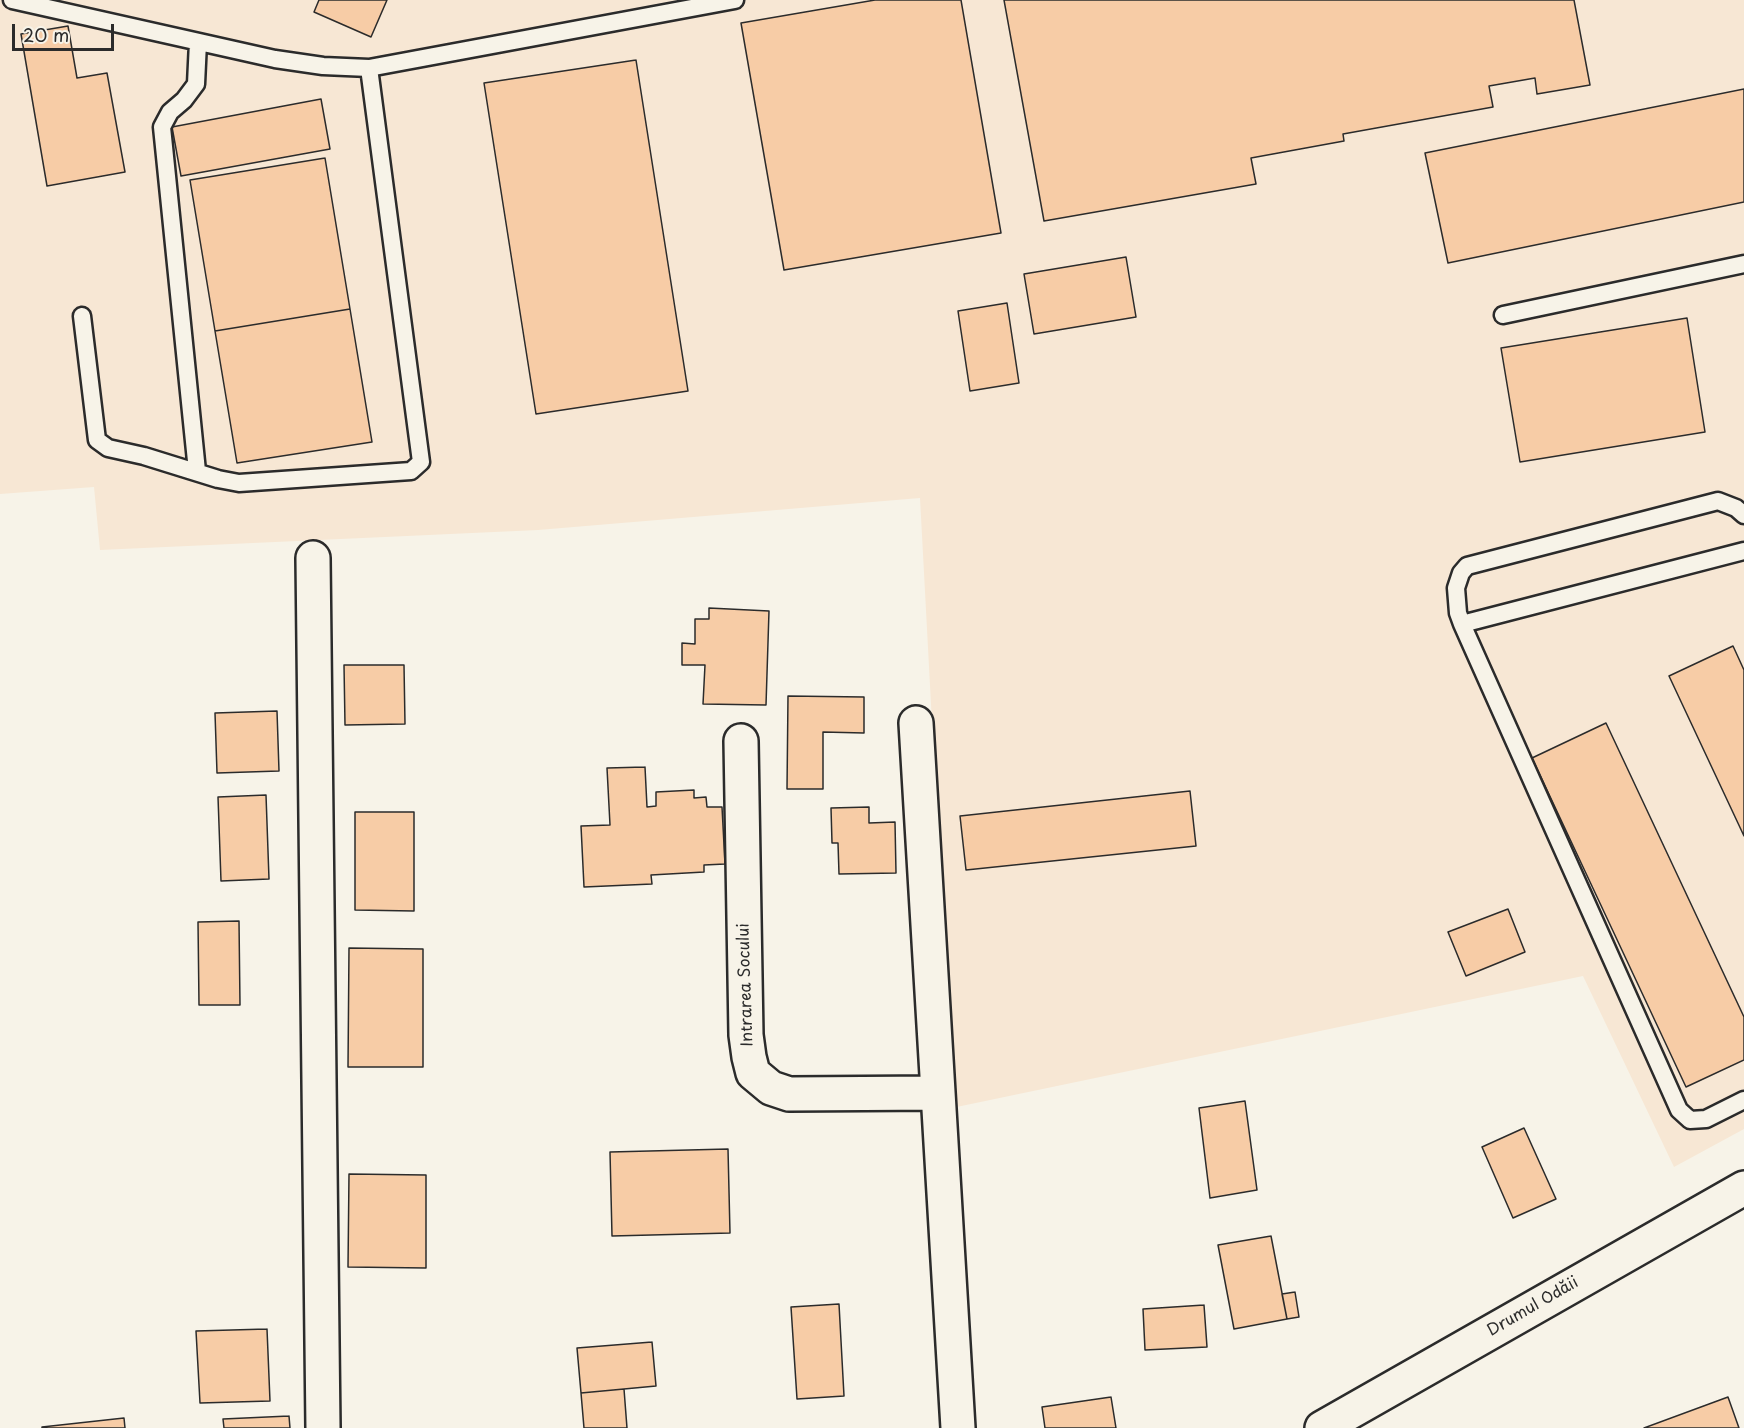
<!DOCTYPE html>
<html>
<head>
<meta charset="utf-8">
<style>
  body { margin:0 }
  #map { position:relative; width:1744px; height:1428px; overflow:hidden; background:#f7f3e8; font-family:"Playpen Sans",sans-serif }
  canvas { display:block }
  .scale { position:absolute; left:12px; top:24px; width:102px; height:27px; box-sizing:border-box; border:3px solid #2b2b2b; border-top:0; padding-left:8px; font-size:18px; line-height:21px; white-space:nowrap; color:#2b2b2b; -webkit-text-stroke:4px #f7f3e8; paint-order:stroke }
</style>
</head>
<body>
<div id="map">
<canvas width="1744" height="1428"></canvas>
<div class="scale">20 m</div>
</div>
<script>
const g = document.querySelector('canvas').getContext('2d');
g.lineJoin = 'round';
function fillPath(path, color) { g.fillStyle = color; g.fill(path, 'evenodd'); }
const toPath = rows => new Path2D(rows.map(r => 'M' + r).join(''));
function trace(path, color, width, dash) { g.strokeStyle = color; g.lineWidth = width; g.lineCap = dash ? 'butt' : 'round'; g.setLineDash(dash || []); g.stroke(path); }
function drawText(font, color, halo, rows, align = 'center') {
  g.font = font + ' "Playpen Sans",sans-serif'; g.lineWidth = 4.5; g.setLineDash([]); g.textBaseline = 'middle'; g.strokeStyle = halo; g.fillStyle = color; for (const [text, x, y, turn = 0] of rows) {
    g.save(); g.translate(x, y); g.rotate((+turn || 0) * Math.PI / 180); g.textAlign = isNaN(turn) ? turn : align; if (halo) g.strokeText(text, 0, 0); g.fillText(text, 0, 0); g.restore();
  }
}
fillPath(toPath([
  [0,0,1744,0,1744,1129,1674,1167,1583,976,947,1109,935,779,920,498,538,530,100,550,94,487,0,494]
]), '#f7e7d4');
const building = toPath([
  [319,0,387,0,371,37,314,12,319,0],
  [875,0,961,0,1001,233,784,270,741,23,875,0],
  [1004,0,1574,0,1590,85,1537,94,1535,78,1489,86,1493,107,1343,134,1344,141,1251,158,1256,184,1044,221,1004,0],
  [68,26,77,78,107,73,125,172,47,186,21,34,68,26],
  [636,60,688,391,536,414,484,83,636,60],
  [1744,89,1744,202,1448,263,1425,153,1744,89],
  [321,99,330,149,181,176,172,127,321,99],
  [325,158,350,309,215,331,190,180,325,158],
  [1126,257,1136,317,1034,334,1024,274,1126,257],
  [1007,303,1019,383,970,391,958,311,1007,303],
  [350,309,372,442,237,463,215,331,350,309],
  [1687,318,1705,432,1520,462,1501,348,1687,318],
  [709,608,769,611,766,705,703,704,705,665,682,665,682,643,695,644,695,619,709,619,709,608],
  [1733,646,1744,670,1744,836,1669,676,1733,646],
  [344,665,404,665,405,724,345,725,344,665],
  [788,696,864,697,864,733,823,732,823,789,787,789,788,696],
  [277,711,279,771,217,773,215,713,277,711],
  [1606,723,1744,1017,1744,1060,1686,1087,1532,758,1606,723],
  [645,767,647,807,656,806,656,792,694,790,694,798,706,797,707,807,722,807,725,864,704,865,704,872,651,875,652,884,584,887,581,826,610,825,607,768,645,767],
  [1190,791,1196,846,966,870,960,816,1190,791],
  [266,795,269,879,221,881,218,797,266,795],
  [869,807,869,823,895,822,896,873,839,874,838,843,832,843,831,808,869,807],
  [355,812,414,812,414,911,355,910,355,812],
  [1508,909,1525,952,1466,976,1448,932,1508,909],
  [239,921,240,1005,199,1005,198,922,239,921],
  [349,948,423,949,423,1067,348,1067,349,948],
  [1245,1101,1257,1190,1210,1198,1199,1108,1245,1101],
  [1524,1128,1556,1199,1513,1218,1482,1147,1524,1128],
  [728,1149,730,1233,612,1236,610,1152,728,1149],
  [349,1174,426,1175,426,1268,348,1267,349,1174],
  [1271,1236,1287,1319,1234,1329,1218,1245,1271,1236],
  [1295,1292,1299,1317,1287,1319,1282,1294,1295,1292],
  [839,1304,844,1396,797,1399,791,1307,839,1304],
  [1204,1305,1207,1347,1145,1350,1143,1309,1204,1305],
  [267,1329,270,1401,200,1403,196,1331,267,1329],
  [652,1342,656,1386,581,1393,577,1348,652,1342],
  [624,1389,627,1428,584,1428,581,1393,624,1389],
  [1111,1397,1116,1428,1045,1428,1042,1407,1111,1397],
  [1728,1397,1739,1428,1644,1428,1728,1397],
  [289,1416,290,1428,224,1428,223,1419,289,1416],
  [124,1418,125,1428,42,1428,42,1427,124,1418]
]);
fillPath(building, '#f7cca6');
trace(building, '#2b2b2b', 1.5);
const lane = toPath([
  [12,0,275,59,323,66,369,68,735,0],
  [1503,315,1744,264],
  [82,316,97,440,108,448,144,456,218,479,239,483,411,471,421,462,369,68],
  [197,471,162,127,170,112,184,100,196,84,198,42],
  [1744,515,1736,508,1718,501,1467,566,1461,573,1456,588,1458,613,1462,624,1679,1110,1690,1120,1706,1119,1744,1100],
  [1462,624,1744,551]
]);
const street = toPath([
  [313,558,323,1428],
  [916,723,958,1428],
  [741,741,746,1035,749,1057,753,1073,771,1088,789,1094,938,1093]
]);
const secondary = toPath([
  [1322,1428,1744,1188]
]);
trace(lane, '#2b2b2b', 21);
trace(street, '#2b2b2b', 38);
trace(secondary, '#2b2b2b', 38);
trace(lane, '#f7f3e8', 16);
trace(street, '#f7f3e8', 33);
trace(secondary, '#f7f3e8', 33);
drawText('16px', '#2b2b2b', '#f7f3e8', [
  ["Intrarea Socului",746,985,-92],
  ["Drumul Odăii",1533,1307,-30]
]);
</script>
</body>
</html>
